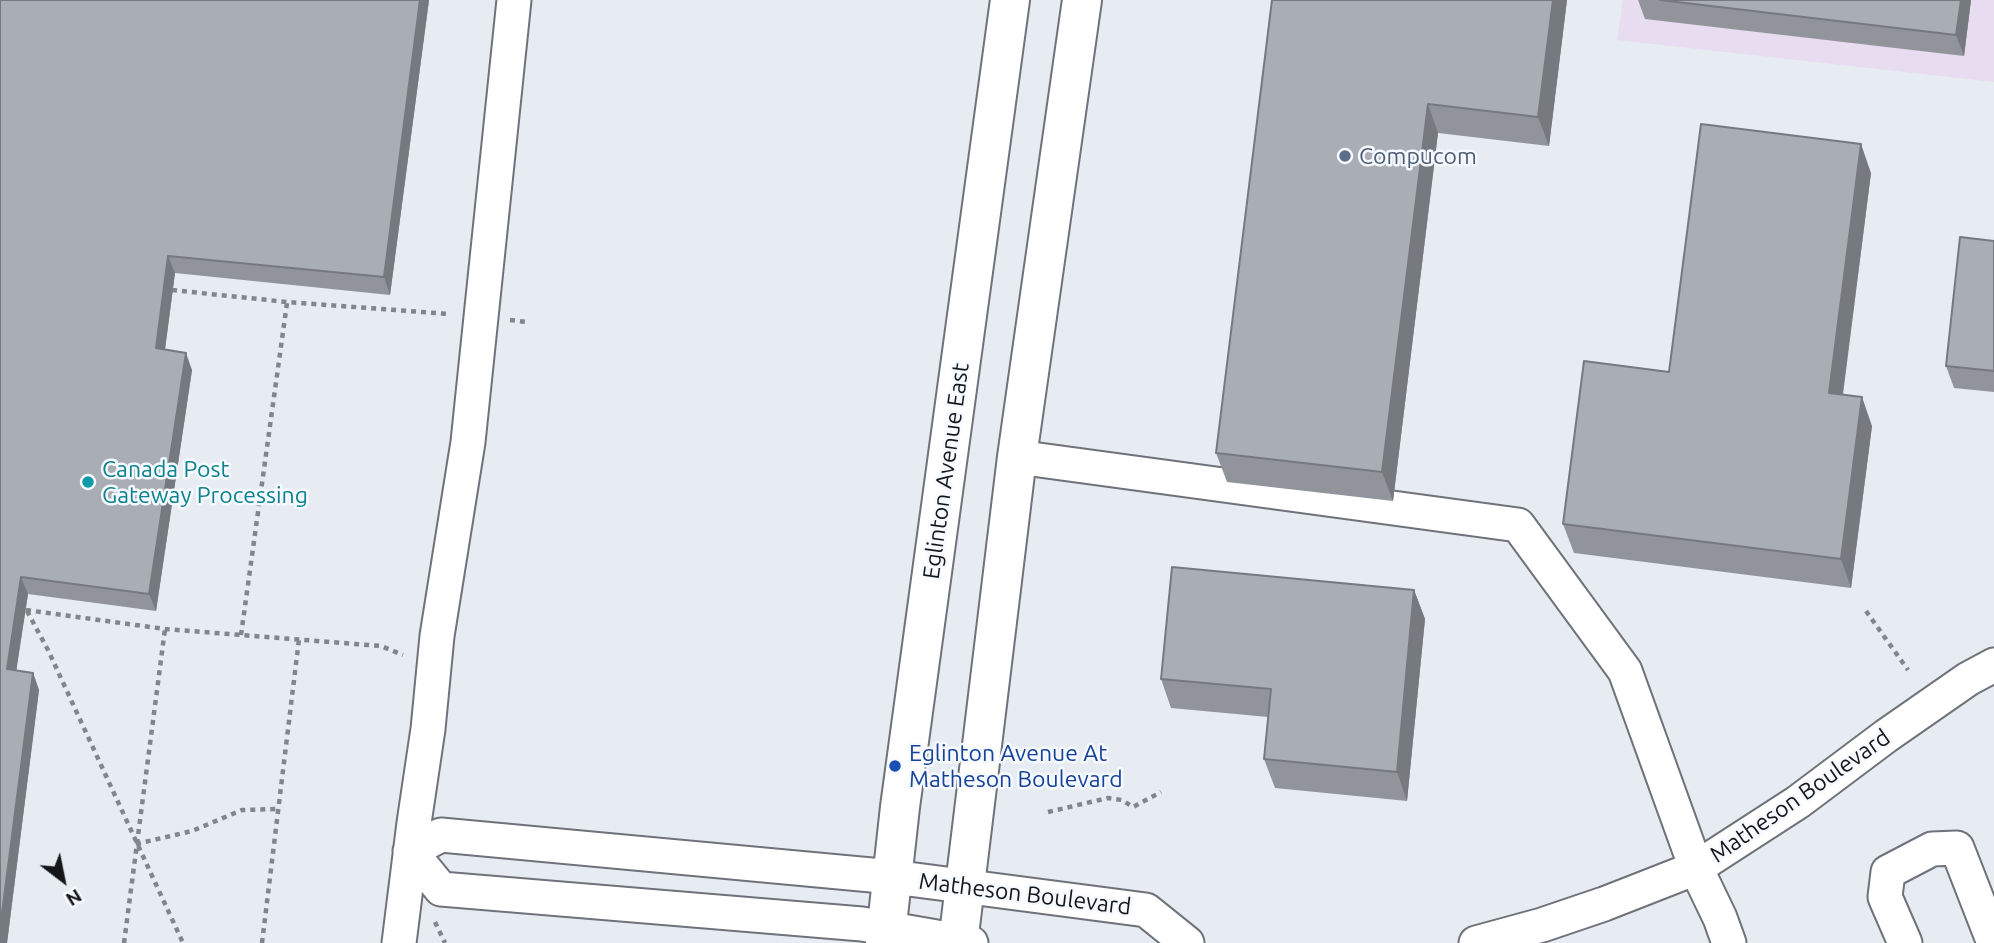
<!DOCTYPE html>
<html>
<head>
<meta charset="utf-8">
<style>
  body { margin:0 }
  #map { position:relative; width:1994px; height:943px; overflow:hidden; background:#e7ecf3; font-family:Ubuntu,sans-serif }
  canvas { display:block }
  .north { position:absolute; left:28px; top:845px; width:70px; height:70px; -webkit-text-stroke:5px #f6f9ff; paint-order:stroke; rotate:148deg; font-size:19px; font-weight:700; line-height:28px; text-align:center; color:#141618 }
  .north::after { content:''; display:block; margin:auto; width:24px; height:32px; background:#141618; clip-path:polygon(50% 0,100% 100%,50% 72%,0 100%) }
</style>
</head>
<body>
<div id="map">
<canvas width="1994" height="943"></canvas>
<div class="north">N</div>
</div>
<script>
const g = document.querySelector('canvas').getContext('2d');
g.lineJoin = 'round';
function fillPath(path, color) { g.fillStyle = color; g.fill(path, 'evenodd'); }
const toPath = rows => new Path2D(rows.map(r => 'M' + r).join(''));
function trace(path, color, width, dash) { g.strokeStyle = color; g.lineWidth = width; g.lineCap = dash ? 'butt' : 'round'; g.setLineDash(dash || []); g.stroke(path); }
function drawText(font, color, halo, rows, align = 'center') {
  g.font = font + ' Ubuntu,sans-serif'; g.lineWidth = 5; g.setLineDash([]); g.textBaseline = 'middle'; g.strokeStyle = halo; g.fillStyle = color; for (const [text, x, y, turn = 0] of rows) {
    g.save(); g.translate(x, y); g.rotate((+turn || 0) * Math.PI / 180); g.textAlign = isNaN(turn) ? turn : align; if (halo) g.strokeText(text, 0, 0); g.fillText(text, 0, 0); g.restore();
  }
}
fillPath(toPath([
  [1623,0,1994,0,1994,82,1617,40]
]), '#e8dcf1');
const minor = toPath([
  [1017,457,1518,525,1625,671,1696,868,1720,918,1729,943],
  [399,943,414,823,428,729,437,636,468,442,514,0],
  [971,943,862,924,441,889,410,851,441,835,893,877,1146,910,1187,943],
  [1476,943,1542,925,1604,904,1696,868,1798,802,1886,736,1968,679,1994,665],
  [1905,943,1885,897,1888,872,1932,849,1957,848,1994,943]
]);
const major = toPath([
  [885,943,900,807,1010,0],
  [958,943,1017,457,1082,0]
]);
trace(minor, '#6f7279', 37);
trace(major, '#6f7279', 42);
trace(toPath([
  [172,290,287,302,449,314],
  [510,320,527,322],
  [26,610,165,629,381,646,403,655],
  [27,611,48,650,183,943],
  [1866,611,1908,670],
  [241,635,287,303],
  [1048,812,1108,798,1122,800,1133,807,1161,792],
  [136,844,192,831,242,810,278,809],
  [435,922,445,943],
  [124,943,165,629],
  [262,943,299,639]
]), '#82868a', 4.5, [5, 5]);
trace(minor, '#fff', 33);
trace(major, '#fff', 38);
fillPath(toPath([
  [0,0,429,0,390,295,175,273,165,349,192,370,156,611,28,594,16,670,33,673,39,690,7,943],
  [1272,0,1567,0,1549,146,1438,133,1393,501,1227,482,1216,453],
  [1638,0,1971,0,1964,56,1645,19],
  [1871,173,1843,395,1872,426,1851,588,1574,553,1563,524,1669,372],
  [1994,241,1994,392,1954,388,1946,366],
  [1414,590,1425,619,1407,801,1275,788,1264,759,1268,717,1171,708,1161,679]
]), '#91959b');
fillPath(toPath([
  [420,0,429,0,390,295,384,277],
  [1553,0,1567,0,1549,146,1538,117],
  [1961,0,1971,0,1964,56,1956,35],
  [1428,104,1438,133,1393,501,1382,472],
  [1861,144,1871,173,1839,422,1829,393],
  [168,256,175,273,163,365,156,348],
  [186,353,192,370,156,611,149,594],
  [1862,397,1872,426,1851,588,1841,559],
  [21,577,28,594,14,686,7,669],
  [1414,590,1425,619,1407,801,1397,772],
  [33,673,39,690,7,943,0,943,0,929]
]), '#76797e');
const building = toPath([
  [0,0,420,0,384,277,168,256,156,348,186,353,149,594,21,577,7,669,33,673,0,929,0,0],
  [1272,0,1553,0,1538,117,1428,104,1382,472,1216,453,1272,0],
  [1660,0,1961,0,1956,35,1660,0],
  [1701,124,1861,144,1829,393,1862,397,1841,559,1563,524,1584,361,1669,372,1701,124],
  [1960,237,1994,241,1994,371,1946,366,1960,237],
  [1172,567,1414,590,1397,772,1264,759,1271,689,1161,679,1172,567]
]);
fillPath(building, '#a9adb4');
trace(building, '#76797e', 2);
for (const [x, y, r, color] of [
  [1345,156,7,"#5c6f8a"],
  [88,482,7,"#0f9aa8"],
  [895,766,7,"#1a4fb4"]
]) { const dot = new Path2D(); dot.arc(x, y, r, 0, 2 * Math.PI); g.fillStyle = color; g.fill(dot); trace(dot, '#f6f9ff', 2.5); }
drawText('23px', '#4e5e75', '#f6f9ff', [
  ["Compucom",1359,156]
], 'left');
drawText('23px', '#0d838f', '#f6f9ff', [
  ["Canada Post",102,469],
  ["Gateway Processing",102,495]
], 'left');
drawText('23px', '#141618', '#f6f9ff', [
  ["Eglinton Avenue East",946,471,-82],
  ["Matheson Boulevard",1800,796,-35],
  ["Matheson Boulevard",1025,894,7]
]);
drawText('23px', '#164399', '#f6f9ff', [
  ["Eglinton Avenue At",909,753],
  ["Matheson Boulevard",909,779]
], 'left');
</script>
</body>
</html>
